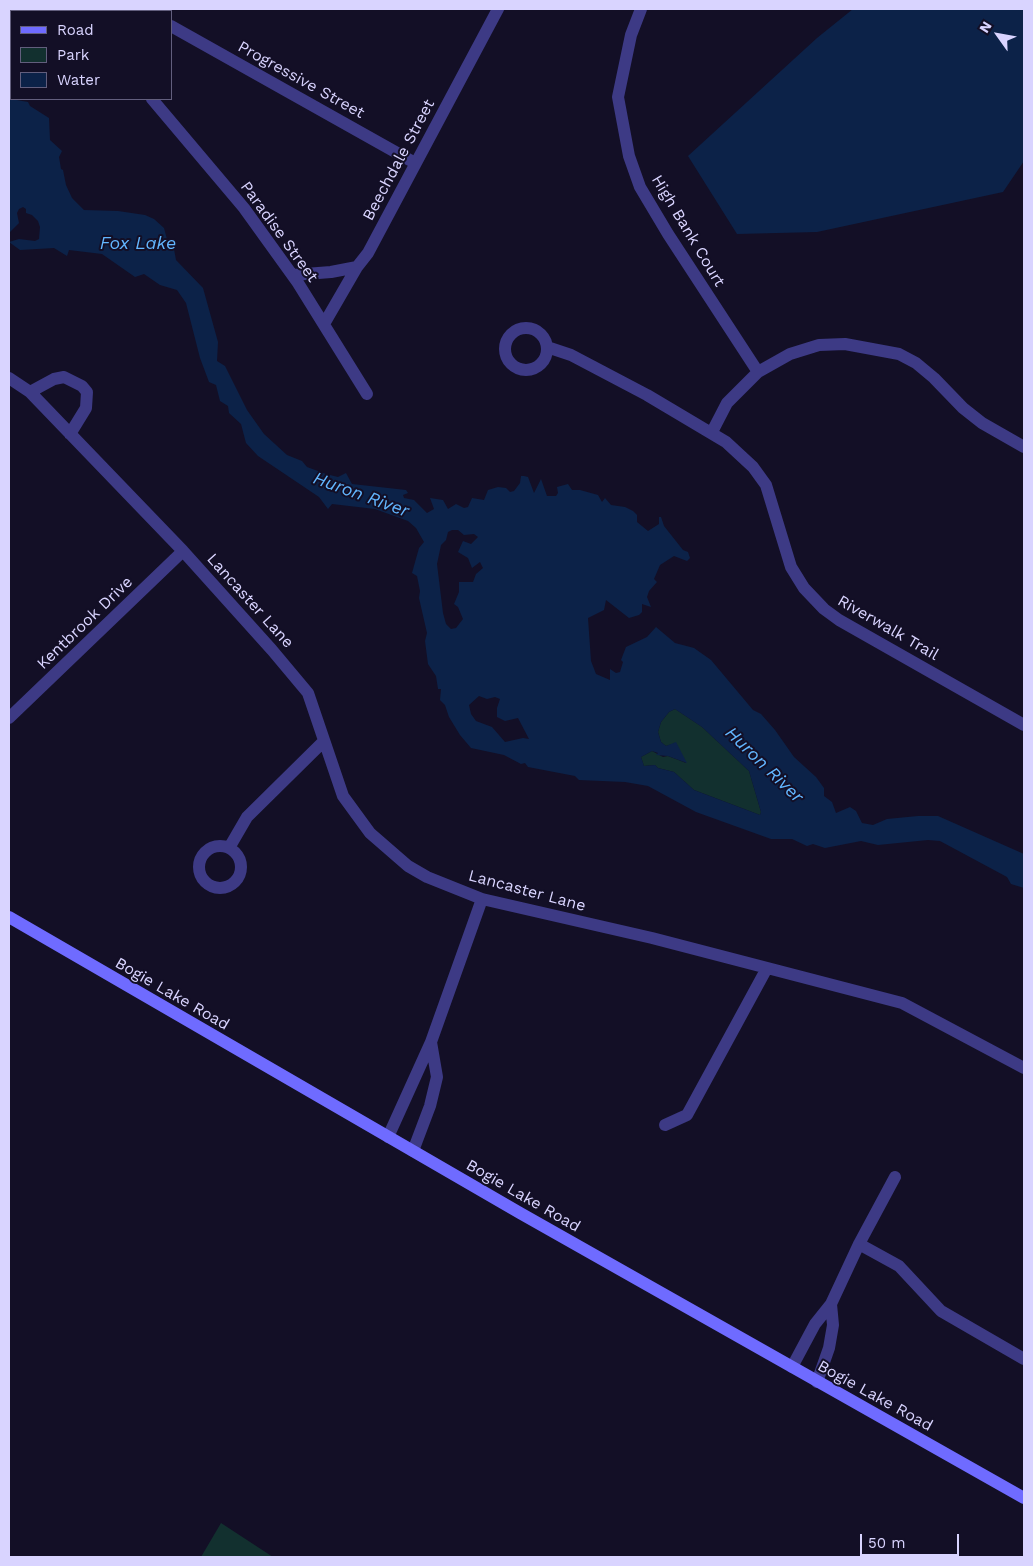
<!DOCTYPE html>
<html>
<head>
<meta charset="utf-8">
<style>
  body { margin:0 }
  #map { position:relative; width:1033px; height:1566px; overflow:hidden; background:#130f26; font-family:"Work Sans",sans-serif }
  canvas { display:block }
  .frame { position:absolute; inset:0; border:10px solid #d9d4ff; pointer-events:none }
  .legend { position:absolute; left:10px; top:10px; width:162px; height:90px; box-sizing:border-box; background:#130f26; border:1px solid #625e7d; margin:0; padding:6px 9px; list-style:none; font-size:15px; color:#d9d4ff }
  .legend li { display:flex; align-items:center; gap:10px; height:25px }
  .legend b { width:25px; border:1px solid #625e7d }
  .north { position:absolute; left:973px; top:10px; width:50px; height:50px; -webkit-text-stroke:4px #130f26; paint-order:stroke; rotate:302deg; font-size:14px; font-weight:700; line-height:20px; text-align:center; color:#d9d4ff }
  .north::after { content:''; display:block; margin:auto; width:18px; height:22px; background:#d9d4ff; clip-path:polygon(50% 0,100% 100%,50% 72%,0 100%) }
  .scale { position:absolute; left:860px; top:1534px; width:99px; height:22px; box-sizing:border-box; border:2px solid #d9d4ff; border-top:0; padding-left:6px; font-size:15px; line-height:18px; white-space:nowrap; color:#d9d4ff; -webkit-text-stroke:4px #130f26; paint-order:stroke }
</style>
</head>
<body>
<div id="map">
<canvas width="1033" height="1566"></canvas>
<div class="frame"></div>
<ul class="legend">
<li><b style="height:6px;background:#6f6bff"></b>Road</li>
<li><b style="height:14px;background:#12302f"></b>Park</li>
<li><b style="height:14px;background:#0c2248"></b>Water</li>
</ul>
<div class="north">N</div>
<div class="scale">50 m</div>
</div>
<script>
const g = document.querySelector('canvas').getContext('2d');
g.lineJoin = 'round';
function fillPath(path, color) { g.fillStyle = color; g.fill(path, 'evenodd'); }
const toPath = rows => new Path2D(rows.map(r => 'M' + r).join(''));
function trace(path, color, width, dash) { g.strokeStyle = color; g.lineWidth = width; g.lineCap = dash ? 'butt' : 'round'; g.setLineDash(dash || []); g.stroke(path); }
function drawText(font, color, halo, rows, align = 'center') {
  g.font = font + ' "Work Sans",sans-serif'; g.lineWidth = 4; g.setLineDash([]); g.textBaseline = 'middle'; g.strokeStyle = halo; g.fillStyle = color; for (const [text, x, y, turn = 0] of rows) {
    g.save(); g.translate(x, y); g.rotate((+turn || 0) * Math.PI / 180); g.textAlign = isNaN(turn) ? turn : align; if (halo) g.strokeText(text, 0, 0); g.fillText(text, 0, 0); g.restore();
  }
}
fillPath(toPath([
  [675,709,702,727,749,771,761,812,760,815,694,790,674,772,658,768,655,765,644,766,641,757,652,751,663,757,668,756,686,763,676,743,666,746,661,742,658,732,661,722,669,712],
  [221,1523,273,1557,201,1557]
]), '#12302f');
fillPath(toPath([
  [9,9,34,9,33,11,11,11,11,99,28,102,30,106,49,118,50,140,62,151,59,157,61,169,63,170,66,185,72,198,84,210,118,211,145,215,154,219,164,228,168,243,174,249,176,260,203,288,218,342,217,361,225,366,247,410,264,434,287,455,302,461,307,467,326,474,338,477,346,473,352,484,406,490,408,493,403,495,404,498,414,500,427,513,434,509,430,498,443,500,448,509,456,504,464,508,468,507,472,498,484,500,488,490,498,487,506,488,510,492,514,491,520,483,521,476,524,476,528,477,534,493,541,479,547,496,556,496,558,493,557,487,568,484,572,490,580,490,598,495,602,502,605,498,611,505,625,507,633,511,637,515,637,522,648,531,659,524,659,517,661,517,664,526,683,550,688,552,690,558,687,561,674,556,660,565,654,579,657,582,649,591,647,597,651,607,642,604,642,612,639,615,629,618,606,600,604,610,588,618,591,661,596,674,610,680,610,669,616,673,620,672,623,662,621,660,626,647,647,637,656,627,675,643,694,648,711,660,753,710,761,714,775,730,794,757,816,777,824,788,824,796,832,802,836,813,850,807,856,811,862,823,873,825,887,819,918,816,938,816,1024,854,1024,888,1011,884,1007,877,940,841,928,840,878,845,861,841,825,848,813,844,807,846,792,839,771,839,696,812,648,786,625,782,579,780,575,776,528,767,525,763,521,764,504,755,471,748,460,735,449,717,445,705,440,700,441,689,438,689,436,676,428,664,425,641,427,633,419,598,420,591,417,576,412,573,419,548,424,542,416,528,408,521,375,509,332,504,328,509,319,497,258,456,246,443,241,424,229,413,228,406,220,401,216,385,209,382,200,358,186,303,177,290,160,285,144,274,135,277,102,254,69,250,67,256,54,248,20,250,9,242,19,239,35,241,39,239,40,227,38,221,32,215,26,213,26,209,23,207,19,209,17,213,19,223,9,233],
  [452,530,458,530,464,535,474,534,478,537,471,544,463,541,458,552,468,558,472,568,480,562,483,568,476,574,473,582,459,582,459,592,454,604,458,607,463,619,456,628,451,629,446,624,443,613,437,564,441,545,446,540,448,532],
  [479,696,487,699,495,697,500,699,497,708,497,717,505,721,518,718,529,739,523,738,505,742,492,727,476,721,471,714,469,705],
  [675,709,702,727,749,771,761,812,760,815,694,790,674,772,658,768,655,765,644,766,641,757,652,751,658,753,656,755,668,756,687,763,676,742,666,746,661,742,658,732,661,722,669,712],
  [853,9,1024,9,1024,161,1003,192,817,232,737,234,688,156,817,38]
]), '#0c2248');
trace(toPath([
  [641,9,631,35,618,97,629,156,640,187,668,234,758,372],
  [152,11,153,9],
  [171,26,415,163],
  [152,99,244,208,298,283,367,394],
  [293,275,331,272,357,267,368,253,498,9],
  [324,324,357,267],
  '505 349a21 21 0 1 1 42 0a21 21 0 1 1-42 0Z',
  [547,347,571,355,647,395,726,442,753,467,766,485,791,567,804,588,824,609,839,620,1024,725],
  [9,378,30,392,183,551,272,650,308,693,343,796,370,833,408,866,427,877,482,899,652,938,902,1003,1024,1068],
  [30,392,54,379,64,377,82,386,87,392,86,408,70,434],
  [712,432,727,403,758,372,790,354,819,345,845,344,899,354,916,363,934,378,963,408,982,423,1024,447],
  [9,718,183,551],
  '199 867a21 21 0 1 1 42 0a21 21 0 1 1-42 0Z',
  [229,848,247,817,324,741],
  [665,1125,687,1115,767,968],
  [388,1137,431,1042,482,899],
  [413,1151,430,1106,437,1077,431,1042],
  [859,1244,899,1266,941,1311,1024,1359],
  [792,1367,815,1324,831,1304,859,1244,895,1177],
  [817,1382,829,1348,833,1325,831,1304]
]), '#3d3a85', 12);
trace(toPath([
  [9,917,520,1213,1024,1498]
]), '#6f6bff', 12);
drawText('16px', '#d9d4ff', '#130f26', [
  ["Progressive Street",301,80,29],
  ["Beechdale Street",399,160,-62],
  ["High Bank Court",688,231,59],
  ["Paradise Street",279,232,54],
  ["Lancaster Lane",250,601,48],
  ["Kentbrook Drive",85,623,-44],
  ["Riverwalk Trail",888,628,30],
  ["Lancaster Lane",527,891,15],
  ["Bogie Lake Road",172,994,30],
  ["Bogie Lake Road",523,1196,30],
  ["Bogie Lake Road",875,1396,29]
]);
drawText('italic 18px', '#62b6ff', '#130f26', [
  ["Fox Lake",138,244],
  ["Huron River",361,495,20],
  ["Huron River",764,765,44]
]);
</script>
</body>
</html>
